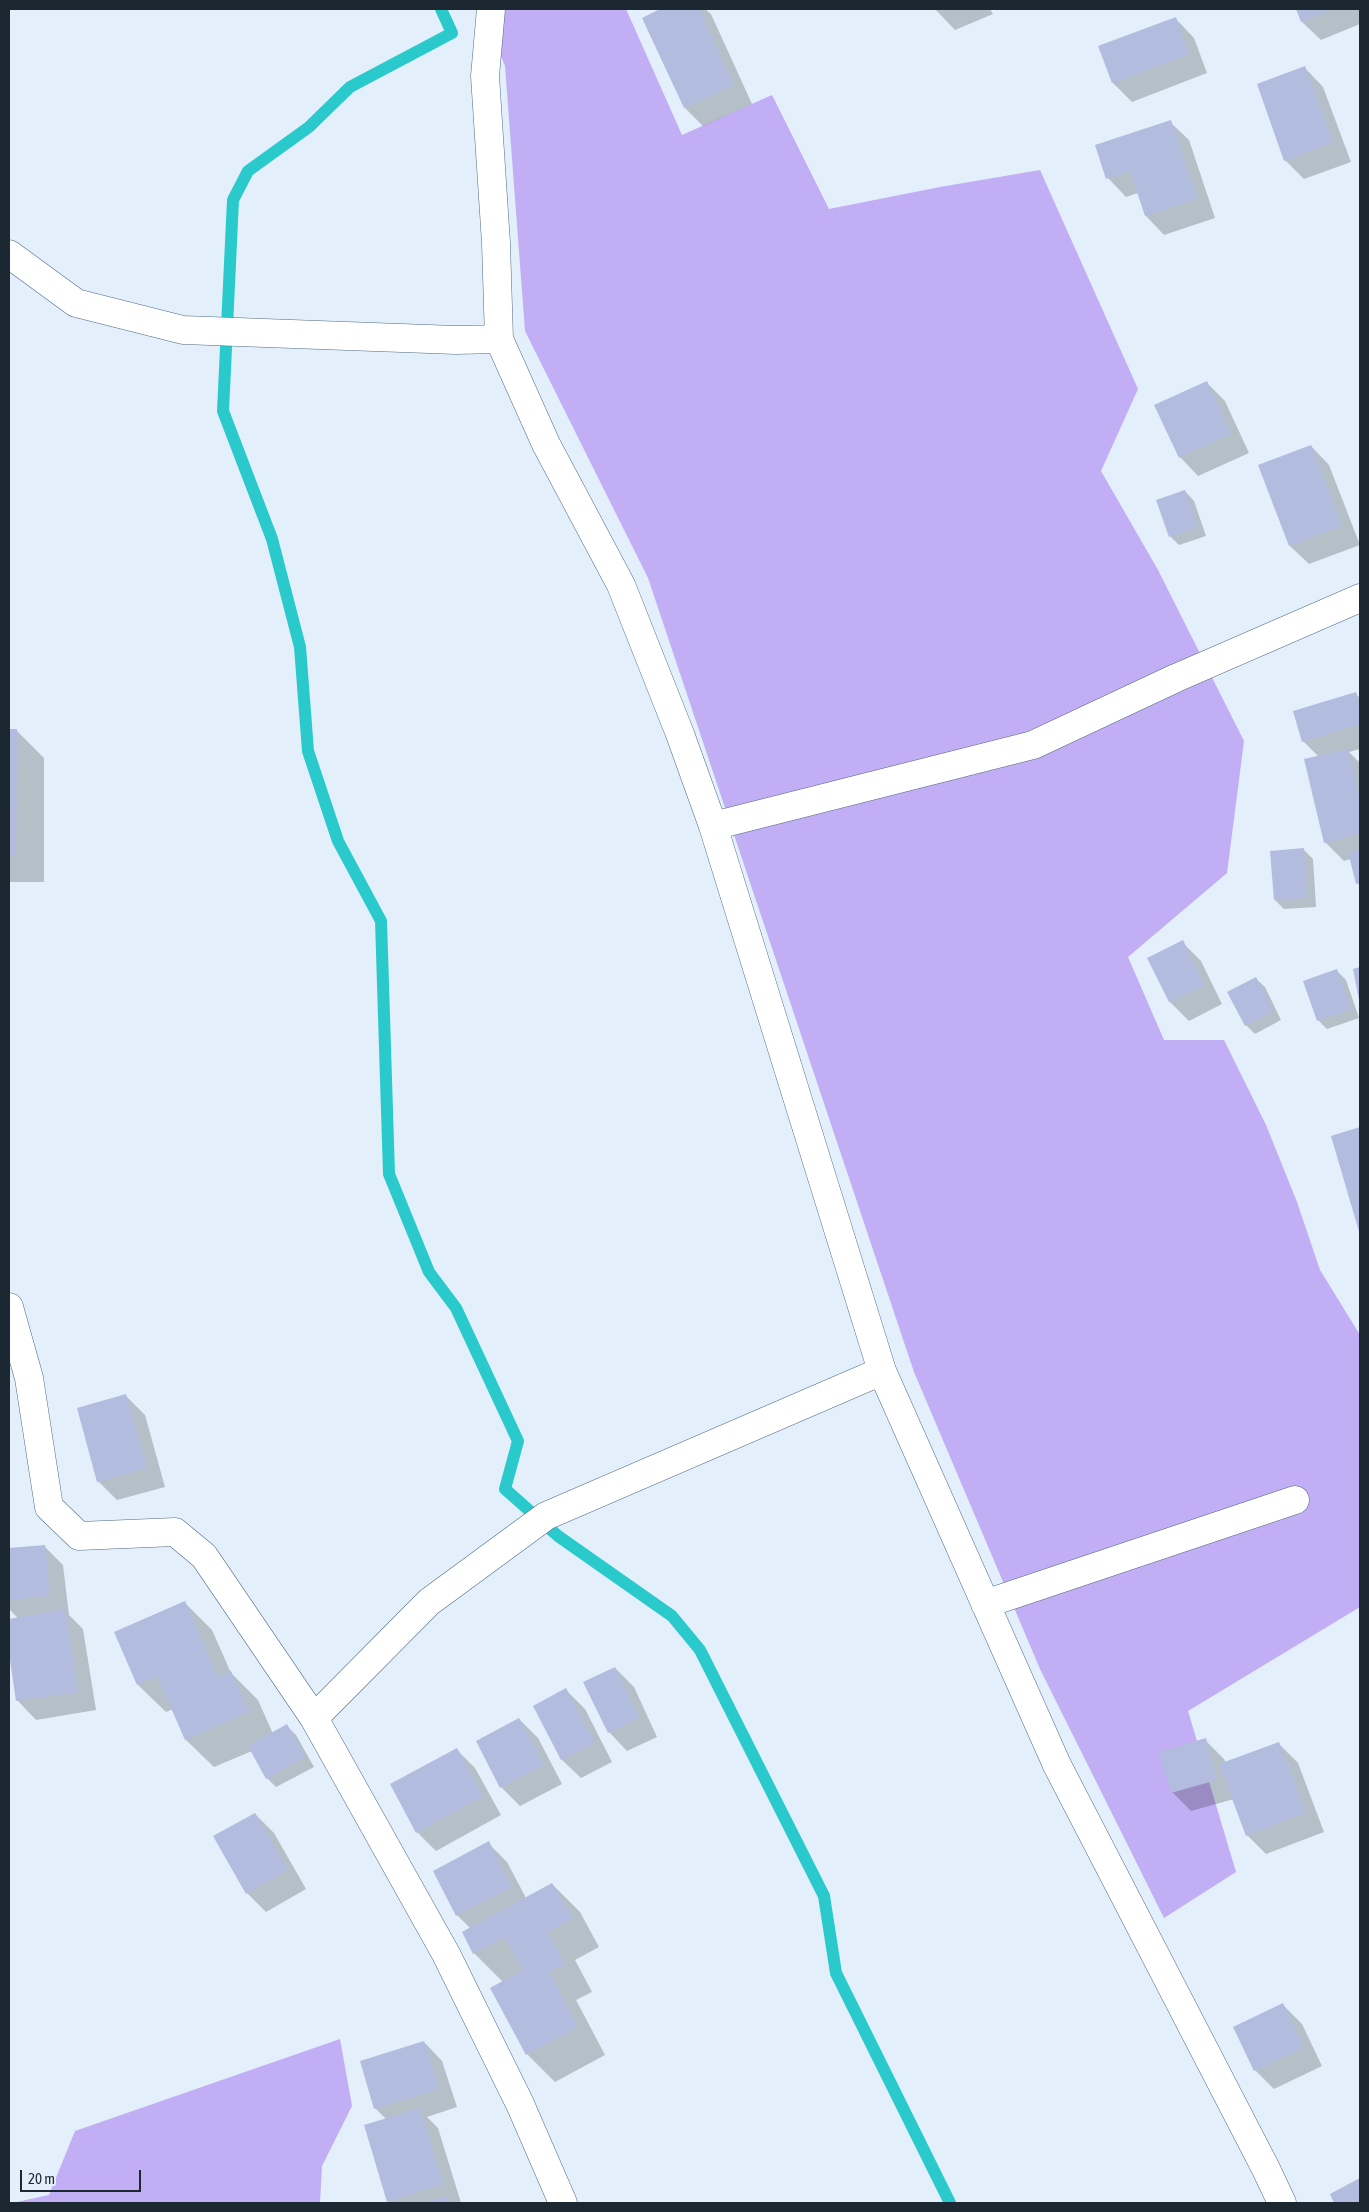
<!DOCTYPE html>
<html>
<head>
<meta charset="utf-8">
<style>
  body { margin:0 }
  #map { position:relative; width:1369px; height:2212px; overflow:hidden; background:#e3effb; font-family:"Asap Condensed",sans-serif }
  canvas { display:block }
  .frame { position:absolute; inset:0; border:10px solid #1b2731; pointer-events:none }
  .scale { position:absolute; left:20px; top:2170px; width:121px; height:22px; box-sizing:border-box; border:2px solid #1b2731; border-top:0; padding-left:6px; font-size:15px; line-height:18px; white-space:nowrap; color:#1b2731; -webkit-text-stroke:4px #e3effb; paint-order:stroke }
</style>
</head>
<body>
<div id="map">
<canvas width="1369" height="2212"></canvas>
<div class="frame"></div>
<div class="scale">20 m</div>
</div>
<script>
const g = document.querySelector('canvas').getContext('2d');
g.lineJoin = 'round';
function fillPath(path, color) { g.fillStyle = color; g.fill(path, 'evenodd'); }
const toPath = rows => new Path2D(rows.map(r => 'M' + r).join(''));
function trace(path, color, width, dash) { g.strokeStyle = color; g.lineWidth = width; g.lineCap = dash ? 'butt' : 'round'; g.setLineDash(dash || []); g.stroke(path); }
fillPath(toPath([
  [481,9,626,9,682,135,772,95,829,209,940,187,1040,170,1138,389,1101,471,1158,570,1244,741,1227,873,1128,957,1164,1040,1224,1040,1266,1125,1297,1202,1320,1270,1360,1335,1360,1607,1188,1711,1236,1872,1164,1918,1040,1669,914,1372,648,578,525,331,505,66],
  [340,2039,352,2106,322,2166,320,2203,12,2203,49,2195,75,2131]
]), '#c2aef4');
fillPath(toPath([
  [658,9,705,9,711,14,752,104,703,126,685,108],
  [935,9,990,9,993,14,955,30],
  [1297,9,1360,9,1360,24,1321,40,1302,22],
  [1176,19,1194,38,1207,73,1132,102,1113,83,1100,47],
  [1305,68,1323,87,1351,162,1304,179,1285,160],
  [1170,122,1189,140,1215,218,1164,235,1146,216,1138,193,1126,197,1108,178],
  [1206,382,1225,401,1249,453,1198,476,1180,457],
  [1311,446,1329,465,1360,545,1309,564,1290,546],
  [1185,491,1194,501,1206,536,1179,545,1170,536],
  [1355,693,1360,698,1360,749,1349,752,1360,763,1360,886,1357,883,1351,859,1344,861,1325,842,1319,757,1303,741],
  [9,730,16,730,44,758,44,882,9,882],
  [1304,850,1313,859,1316,907,1284,909,1275,900],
  [1182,942,1201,961,1222,1004,1189,1021,1170,1002,1149,959],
  [1337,971,1346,980,1359,1018,1327,1029,1318,1020],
  [1255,978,1265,987,1281,1020,1255,1034,1246,1025],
  [1360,1129,1360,1232,1332,1137],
  [126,1396,145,1415,165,1487,117,1500,98,1481],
  [44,1546,63,1565,69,1615,83,1629,96,1710,36,1720,18,1701,9,1645,9,1620,18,1618,9,1609,9,1550],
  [184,1602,212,1630,231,1673,258,1700,273,1734,287,1726,296,1735,314,1767,276,1787,267,1778,252,1751,214,1767,186,1740,173,1709,166,1712,138,1685,116,1633],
  [615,1668,634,1687,657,1737,627,1751,609,1732],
  [566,1690,585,1709,612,1762,581,1778,562,1760,535,1706],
  [519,1719,538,1738,562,1784,520,1806,501,1787,477,1742],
  [1205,1740,1224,1759,1226,1763,1279,1744,1298,1763,1324,1832,1266,1854,1247,1835,1234,1799,1191,1811,1172,1792],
  [456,1749,475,1768,501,1815,436,1851,417,1832],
  [255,1814,274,1833,306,1889,266,1912,247,1893],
  [488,1843,507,1862,526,1898,552,1884,580,1912,599,1947,575,1960,592,1992,576,2000,605,2055,555,2082,527,2054,503,1982,474,1953,470,1928,457,1915,434,1871],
  [1283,2005,1302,2024,1322,2066,1274,2089,1255,2070],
  [424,2042,442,2061,457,2107,427,2117,438,2128,461,2203,391,2203,388,2201,386,2119,375,2108]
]), '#0003');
trace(toPath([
  [441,9,452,33,350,87,309,127,248,171,233,200,223,411,272,539,300,647,308,751,338,841,381,921,389,1174,429,1272,456,1308,518,1441,505,1489,558,1536,672,1616,700,1650,824,1896,836,1973,950,2203]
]), '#2acacc', 12);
fillPath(toPath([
  [660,9,699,9,734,85,684,108,642,18],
  [1296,9,1333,9,1301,22],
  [1176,17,1189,55,1112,83,1098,46],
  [1305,66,1333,143,1284,161,1257,84],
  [1171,120,1197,199,1145,216,1130,171,1106,179,1095,145],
  [1207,381,1231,434,1179,458,1154,405],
  [1311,445,1342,526,1289,546,1258,465],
  [1185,490,1198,527,1169,537,1156,500],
  [1356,692,1360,707,1360,724,1302,742,1293,711],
  [9,729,17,729,16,855,9,855],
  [1348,749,1360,800,1360,834,1324,843,1304,759],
  [1304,848,1307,898,1274,900,1270,851],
  [1360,849,1360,882,1356,884,1348,852],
  [1183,940,1204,985,1169,1002,1147,958],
  [1360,967,1360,1000,1359,1000,1353,969],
  [1337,969,1351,1009,1317,1021,1303,981],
  [1256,977,1273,1011,1245,1026,1227,992],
  [1360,1127,1360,1235,1331,1136],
  [126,1394,147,1468,97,1482,77,1408],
  [45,1545,50,1596,9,1600,9,1548],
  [185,1601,218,1677,231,1671,249,1712,185,1740,157,1676,137,1685,114,1632],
  [65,1609,78,1692,16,1701,9,1653,9,1619],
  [615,1667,639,1718,608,1733,583,1682],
  [566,1688,595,1743,561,1760,533,1706],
  [519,1718,544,1765,500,1788,476,1741],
  [287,1724,305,1757,266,1779,248,1746],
  [1206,1738,1217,1780,1171,1793,1159,1752],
  [1279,1742,1306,1813,1246,1836,1219,1764],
  [457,1748,483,1796,416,1833,390,1784],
  [255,1813,288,1870,246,1894,213,1836],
  [489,1841,512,1888,456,1916,433,1871],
  [552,1883,573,1919,548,1932,565,1964,549,1972,578,2027,526,2055,490,1988,523,1970,505,1937,473,1954,462,1932],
  [1283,2003,1304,2047,1254,2071,1233,2027],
  [424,2041,439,2089,374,2109,360,2061],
  [420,2108,443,2184,387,2202,364,2125],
  [1360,2178,1360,2203,1334,2203,1330,2194],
  [447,2196,448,2203,421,2203]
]), '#b1bcde');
const minor = toPath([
  [491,9,485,76,496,243,499,339],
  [9,254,76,303,183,330,456,340,499,339,546,444,621,585,680,734,713,826,882,1371,1057,1765,1266,2169,1282,2203],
  [713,826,1033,745,1176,678,1360,598],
  [9,1307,29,1378,49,1507,79,1536,175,1532,204,1556,314,1718,446,1954,520,2104,563,2203],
  [985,1604,1295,1500],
  [314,1718,429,1602,546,1516,882,1371]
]);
trace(minor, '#506a82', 29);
trace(minor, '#fff', 28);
</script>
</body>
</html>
